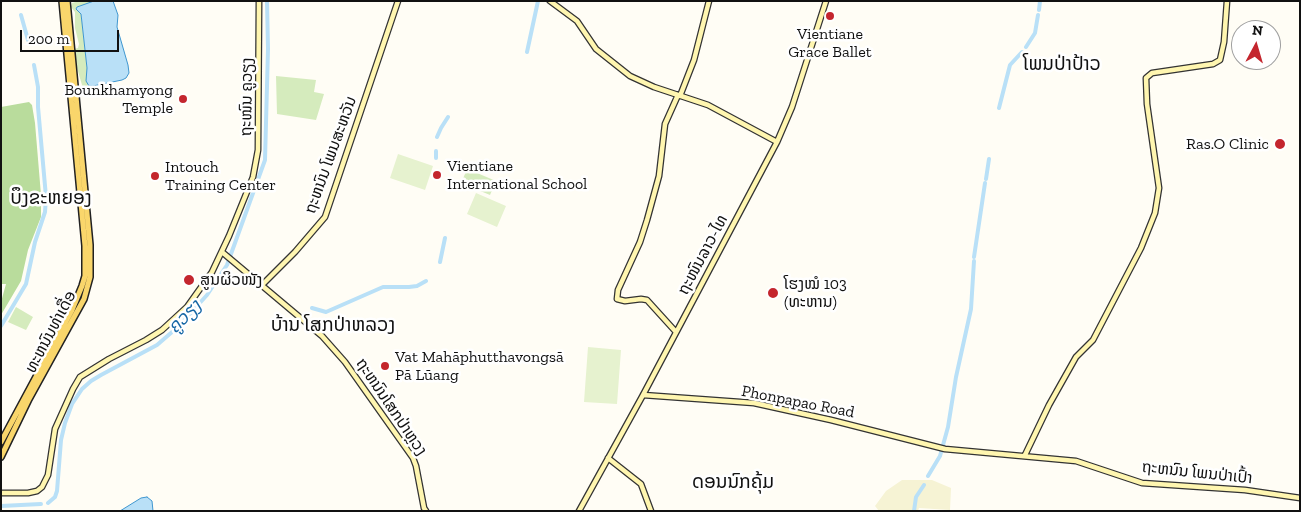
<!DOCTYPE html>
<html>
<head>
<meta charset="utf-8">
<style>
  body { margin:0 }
  #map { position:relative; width:1301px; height:512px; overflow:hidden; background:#fffdf5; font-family:"Zilla Slab",serif }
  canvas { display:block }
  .frame { position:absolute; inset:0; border:2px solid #111; pointer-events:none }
  .north { position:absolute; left:1231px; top:20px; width:50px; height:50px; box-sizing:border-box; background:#fff; border:1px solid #a0a0a0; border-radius:50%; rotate:6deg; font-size:14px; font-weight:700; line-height:20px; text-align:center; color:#111 }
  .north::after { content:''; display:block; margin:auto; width:18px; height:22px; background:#c4262e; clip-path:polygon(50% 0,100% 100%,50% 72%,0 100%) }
  .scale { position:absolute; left:20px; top:30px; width:99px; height:22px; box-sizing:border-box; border:2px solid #111; border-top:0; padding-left:6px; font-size:15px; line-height:18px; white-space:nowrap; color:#111; -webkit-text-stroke:4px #fff; paint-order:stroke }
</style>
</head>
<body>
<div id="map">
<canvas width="1301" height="512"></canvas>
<div class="frame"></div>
<div class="north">N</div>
<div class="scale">200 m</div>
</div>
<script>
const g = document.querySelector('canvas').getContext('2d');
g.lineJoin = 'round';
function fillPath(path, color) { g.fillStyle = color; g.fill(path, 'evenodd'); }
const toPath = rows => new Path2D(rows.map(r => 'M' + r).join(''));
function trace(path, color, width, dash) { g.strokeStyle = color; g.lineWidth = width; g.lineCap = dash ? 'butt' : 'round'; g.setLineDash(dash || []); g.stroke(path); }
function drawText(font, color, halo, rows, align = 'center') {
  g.font = font + ' "Zilla Slab","Noto Sans Lao",serif'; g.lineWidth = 5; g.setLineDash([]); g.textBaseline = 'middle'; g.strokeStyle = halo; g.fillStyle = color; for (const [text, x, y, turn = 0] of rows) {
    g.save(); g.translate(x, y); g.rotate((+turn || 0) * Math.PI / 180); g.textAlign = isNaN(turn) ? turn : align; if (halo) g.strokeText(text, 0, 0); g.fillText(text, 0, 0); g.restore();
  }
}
fillPath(toPath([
  [902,480,932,480,951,488,950,510,919,508,918,511,879,511,875,506,886,491]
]), '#f6f3d4');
fillPath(toPath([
  [79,1,94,1,77,7,81,14,89,86,93,86,96,91,83,93,80,90,82,85,75,61,74,49,78,48,79,44,75,28,75,12,71,7,72,3],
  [276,76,316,80,314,92,324,94,316,120,277,114],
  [469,165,478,169,477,173,496,181,490,195,461,183],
  [16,307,33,317,26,330,8,322]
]), '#d5ebbd');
fillPath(toPath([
  [29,102,32,105,35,123,41,195,41,217,28,250,21,281,1,315,1,302,6,284,1,284,1,107]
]), '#b9dc9c');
fillPath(toPath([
  [398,154,433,166,425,190,390,178],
  [476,193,506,206,497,227,467,214],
  [588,347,621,350,617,404,584,402]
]), '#e6f2cf');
const water = toPath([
  [94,1,113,1,118,15,117,27,128,65,129,73,126,78,122,80,93,86,89,86,86,81,87,68,81,14,76,9,77,7,94,1],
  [147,497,152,501,153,511,120,511,141,498,147,497]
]);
fillPath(water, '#b9e0f7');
trace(water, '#3f96cf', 1);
trace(toPath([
  [1039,10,1040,1],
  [21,15,28,40],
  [1026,47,1035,33,1038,15],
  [527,52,538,1],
  [999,108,1010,65,1022,52],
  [437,137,441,128,448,117],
  [436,151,436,158],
  [986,179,989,159],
  [974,257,985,183],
  [440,262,445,238],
  [312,308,326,312,383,287,409,287,417,286,426,281],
  [1,326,26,284,35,242,45,212,46,197,38,107,38,87,34,65],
  [928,476,940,456,948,427,956,377,971,309,974,261],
  [48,503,55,497,57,491,61,440,65,423,72,404,82,389,91,381,101,375,157,345,179,326,207,295,227,265,265,160,268,49,267,1],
  [1,506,41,504],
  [914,511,916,497,924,485]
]), '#b9e0f7', 4);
const secondary = toPath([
  [550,1,577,21,596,49,630,76,654,87,708,105,777,142],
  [680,96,694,60,709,1],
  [222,252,322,336,345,362,413,458,416,466,424,508,426,511],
  [262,285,295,252,325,217,398,1],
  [676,332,647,300,641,299,625,301,617,299,618,290,640,242,647,220,659,176,665,124,678,95],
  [643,395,754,403,831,420,945,449,1076,461,1142,483,1245,490,1300,498],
  [1025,455,1049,405,1076,357,1093,340,1141,248,1155,213,1159,188,1147,104,1146,78,1152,73,1213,64,1220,60,1224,42,1227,1],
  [608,458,641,484,651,511],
  [1,493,28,493,37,491,42,487,48,475,55,429,73,389,80,377,109,359,146,340,162,330,187,307,212,272,229,236,253,177,258,150,259,1],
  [579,511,643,395,777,142,792,107,826,1]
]);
const primary = toPath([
  [1,442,72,310,82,286,85,276,85,246,62,1],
  [1,457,29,399,84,299,90,277,90,245,67,1]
]);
trace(secondary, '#333', 7);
trace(primary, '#222', 8);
trace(secondary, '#fff6b0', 4.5);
trace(primary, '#f9d66b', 5);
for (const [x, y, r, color] of [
  [830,16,5,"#c4262e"],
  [183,99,5,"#c4262e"],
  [1280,144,6,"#c4262e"],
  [437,175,5,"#c4262e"],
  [155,176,5,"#c4262e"],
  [189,280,6,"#c4262e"],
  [773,293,6,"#c4262e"],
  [385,366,5,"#c4262e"]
]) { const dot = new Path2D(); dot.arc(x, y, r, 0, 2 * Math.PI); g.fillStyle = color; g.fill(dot); trace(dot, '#fff', 2); }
drawText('16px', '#111', '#fff', [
  ["Vientiane",830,34,"center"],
  ["Grace Ballet",830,52,"center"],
  ["Bounkhamyong",173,90,"right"],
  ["Temple",173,108,"right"],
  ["Ras.O Clinic",1269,144,"right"],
  ["Vientiane",447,166],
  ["International School",447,184],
  ["Intouch",165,167],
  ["Training Center",165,185],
  ["ສູນຜິວໜັງ",200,280],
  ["ໂຮງໝໍ 103",784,284],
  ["(ທະຫານ)",784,302],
  ["Vat Mahāphutthavongsā",395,357],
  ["Pā Lūang",395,375]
], 'left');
drawText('16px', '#111', '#fff', [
  ["ຖະໜົນ ຄູວຽງ",247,97,-89],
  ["ຖະຫນົນ ໂພນສະຫວັນ",331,155,-70],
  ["ຖະໜົນລາວ-ໄທ",703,255,-62],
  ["ທະຫນົນທ່າເດື່ອ",51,332,-62],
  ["Phonpapao Road",798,402,11],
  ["ຖະຫນົນໂສກປ່າຫຼວງ",391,407,56],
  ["ຖະຫນົນ ໂພນປ່າເປົ້າ",1197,473,6]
]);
drawText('italic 18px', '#1768a6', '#fff', [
  ["ຄູວຽງ",185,317,-45]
]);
drawText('19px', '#111', '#fff', [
  ["ໂພນປ່າປ້າວ",1062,65],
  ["ບຶງຂະຫຍອງ",51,199],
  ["ບ້ານ ໂສກປ່າຫລວງ",333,326],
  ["ດອນນົກຄຸ້ມ",733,483]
]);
</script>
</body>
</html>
